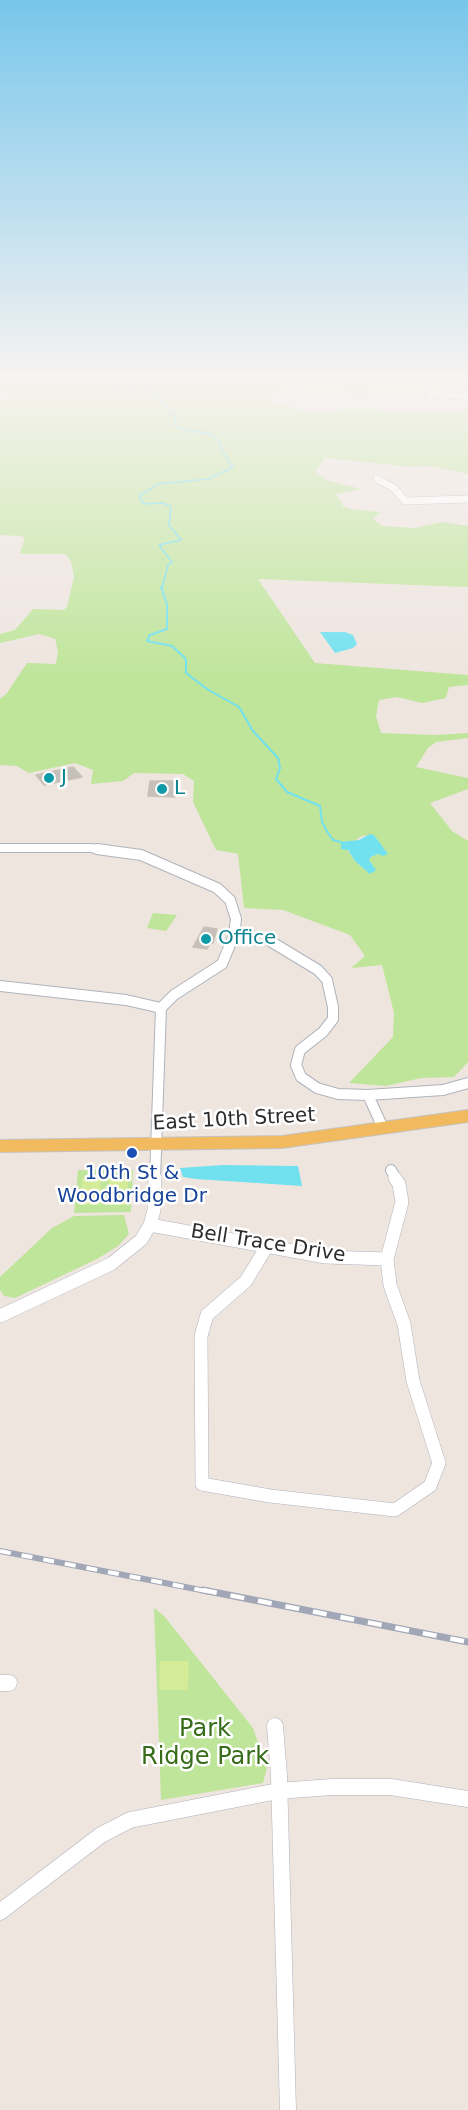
<!DOCTYPE html>
<html>
<head>
<meta charset="utf-8">
<style>
  body { margin:0 }
  canvas { display:block; background:#eee5df }
</style>
</head>
<body>
<canvas width="468" height="2110"></canvas>
<script>
const g = document.querySelector('canvas').getContext('2d');
g.lineJoin = 'round';
function fillPath(path, color) { g.fillStyle = color; g.fill(path, 'evenodd'); }
const toPath = rows => new Path2D(rows.map(r => 'M' + r).join(''));
function trace(path, color, width, dash) { g.strokeStyle = color; g.lineWidth = width; g.lineCap = dash ? 'butt' : 'round'; g.setLineDash(dash || []); g.stroke(path); }
function drawText(font, color, halo, rows, align = 'center') {
  g.font = font + ' "DejaVu Sans",sans-serif'; g.lineWidth = 5; g.setLineDash([]); g.textBaseline = 'middle'; g.strokeStyle = halo; g.fillStyle = color; for (const [text, x, y, turn = 0] of rows) {
    g.save(); g.translate(x, y); g.rotate((+turn || 0) * Math.PI / 180); g.textAlign = isNaN(turn) ? turn : align; if (halo) g.strokeText(text, 0, 0); g.fillText(text, 0, 0); g.restore();
  }
}
fillPath(toPath([
  [0,380,125,380,148,387,168,384,163,380,468,380,468,383,457,383,443,389,381,389,367,391,368,394,362,396,343,390,286,388,273,393,271,396,273,402,308,412,369,408,396,413,468,410,468,474,430,466,411,467,325,458,315,472,326,480,361,489,336,494,343,506,350,509,380,512,373,519,382,526,415,528,442,522,468,526,468,587,258,579,315,663,468,675,468,685,449,687,446,698,422,703,397,697,379,700,376,716,381,733,435,735,468,733,468,738,436,742,428,748,416,767,468,778,468,789,430,803,452,831,468,841,468,1062,454,1077,421,1078,386,1086,349,1083,393,1037,394,1013,382,965,351,968,365,956,350,935,283,910,244,908,238,854,216,850,193,802,194,781,183,774,134,773,123,781,91,784,93,770,75,763,29,773,17,766,0,765,0,699,7,693,27,663,56,664,58,651,55,639,46,636,39,634,0,643,0,634,15,630,33,609,64,610,67,607,74,577,71,561,65,554,22,554,20,552,25,540,22,536,0,535,0,402,12,392,0,392],
  [374,835,387,854,378,854,371,857,369,860,372,864,364,867,355,861,342,842,354,841,362,836],
  [153,913,177,915,166,931,147,928],
  [78,1170,133,1170,131,1212,74,1213],
  [124,1215,129,1234,118,1246,97,1259,15,1298,4,1296,0,1290,0,1277,52,1228,74,1216],
  [154,1608,164,1616,253,1728,267,1768,263,1783,161,1800]
]), '#bfe59b');
fillPath(toPath([
  [82,1178,101,1178,99,1205,80,1205],
  [109,1178,128,1178,127,1205,108,1205],
  [160,1661,189,1661,188,1690,159,1690]
]), '#d4ec97');
fillPath(toPath([
  [320,632,345,632,353,635,357,644,353,648,335,653],
  [370,834,374,835,388,854,383,856,378,854,371,857,369,860,376,870,370,874,355,861,348,850,341,849,341,842,359,840],
  [223,1165,298,1166,302,1186,196,1179,183,1177,180,1168]
]), '#71e1f0');
trace(toPath([
  [95,380,122,389,145,388,167,406,169,412,176,417,175,425,180,429,211,434,220,442,222,451,233,467,208,479,158,484,139,496,144,504,163,503,171,507,169,525,181,540,159,545,172,562,168,565,162,589]
]), '#71e1f0', 1.5);
trace(toPath([
  [161,587,167,604,167,629,150,635,147,641,172,646,186,659,186,673,207,689,239,707,253,731,278,758,280,768,276,779,287,792,320,806,322,822,328,833,333,840,341,842]
]), '#71e1f0', 2);
const building = toPath([
  [73,767,82,777,44,785,36,775,73,767],
  [150,781,176,781,175,797,148,796,150,781],
  [204,927,217,929,213,943,210,943,207,949,193,947,204,927]
]);
fillPath(building, '#c6c0ba');
trace(building, '#cac1b8', 1.5);
const streetFar4 = toPath([
  [431,395,468,396],
  [377,479,394,488,405,501,468,499]
]);
const streetFar3 = toPath([
  [0,848,90,848,107,850]
]);
const streetFar2 = toPath([
  [270,941,318,970,327,980,333,1007,333,1019,323,1032,300,1050,296,1065,301,1077,317,1088,338,1094,368,1095,443,1090,468,1083],
  [0,986,126,1000,161,1008,174,995,222,964,234,935,236,919,230,900,217,888,141,855,97,849],
  [368,1095,383,1128],
  [391,1170,396,1179],
  [155,1179,161,1008]
]);
const streetFar1 = toPath([
  [150,1225,326,1257,387,1259],
  [267,1246,246,1281,207,1315,201,1336,202,1484,270,1496,395,1510,430,1486,439,1463,413,1381,404,1324,390,1285,387,1259,402,1202,399,1184,395,1178],
  [0,1316,111,1264,141,1240,150,1225,154,1210,155,1178]
]);
const street = toPath([
  [0,1683,9,1683],
  [275,1726,279,1776,288,2110],
  [0,1912,101,1835,130,1820,278,1791,332,1787,391,1787,468,1799]
]);
const primary = toPath([
  [468,1110,468,1122,282,1148,0,1152,0,1140,282,1136,468,1110]
]);
trace(streetFar4, '#afb3bc', 8);
trace(streetFar3, '#afb3bc', 10);
trace(streetFar2, '#afb3bc', 12);
trace(streetFar1, '#afb3bc', 14);
trace(street, '#afb3bc', 17);
trace(primary, '#c4c4c4', 2);
trace(streetFar4, '#fff', 7);
trace(streetFar3, '#fff', 8);
trace(streetFar2, '#fff', 10);
trace(streetFar1, '#fff', 13);
trace(street, '#fff', 16);
fillPath(primary, '#f2ba5f');
const railFar1 = toPath([
  [0,1551,211,1592]
]);
const rail = toPath([
  [203,1590,468,1642]
]);
trace(railFar1, '#a1a7b7', 6);
trace(rail, '#a1a7b7', 7);
trace(railFar1, '#fff', 4, [11]);
trace(rail, '#fff', 4.5, [14]);
const sky = g.createLinearGradient(0, 0, 0, 675);
sky.addColorStop(0, '#78c6eb');
sky.addColorStop(0.56, '#f7f3f1');
sky.addColorStop(1, '#f7f3f100');
g.fillStyle = sky;
g.fillRect(0, 0, 468, 675);
for (const [x, y, r, color] of [
  [49,778,6,"#0f9aa8"],
  [162,789,6,"#0f9aa8"],
  [206,939,6,"#0f9aa8"],
  [132,1153,6,"#1a4fb4"]
]) { const dot = new Path2D(); dot.arc(x, y, r, 0, 2 * Math.PI); g.fillStyle = color; g.fill(dot); trace(dot, '#fff', 2); }
drawText('20px', '#0d838f', '#fff', [
  ["J",61,778],
  ["L",174,789],
  ["Office",218,939]
], 'left');
drawText('20px', '#2c2c2c', '#fff', [
  ["East 10th Street",234,1120,-3],
  ["Bell Trace Drive",268,1244,9]
]);
drawText('20px', '#164399', '#fff', [
  ["10th St &",132,1174],
  ["Woodbridge Dr",132,1197]
]);
drawText('24px', '#376c1a', '#fff', [
  ["Park",205,1730],
  ["Ridge Park",205,1758]
]);
</script>
</body>
</html>
